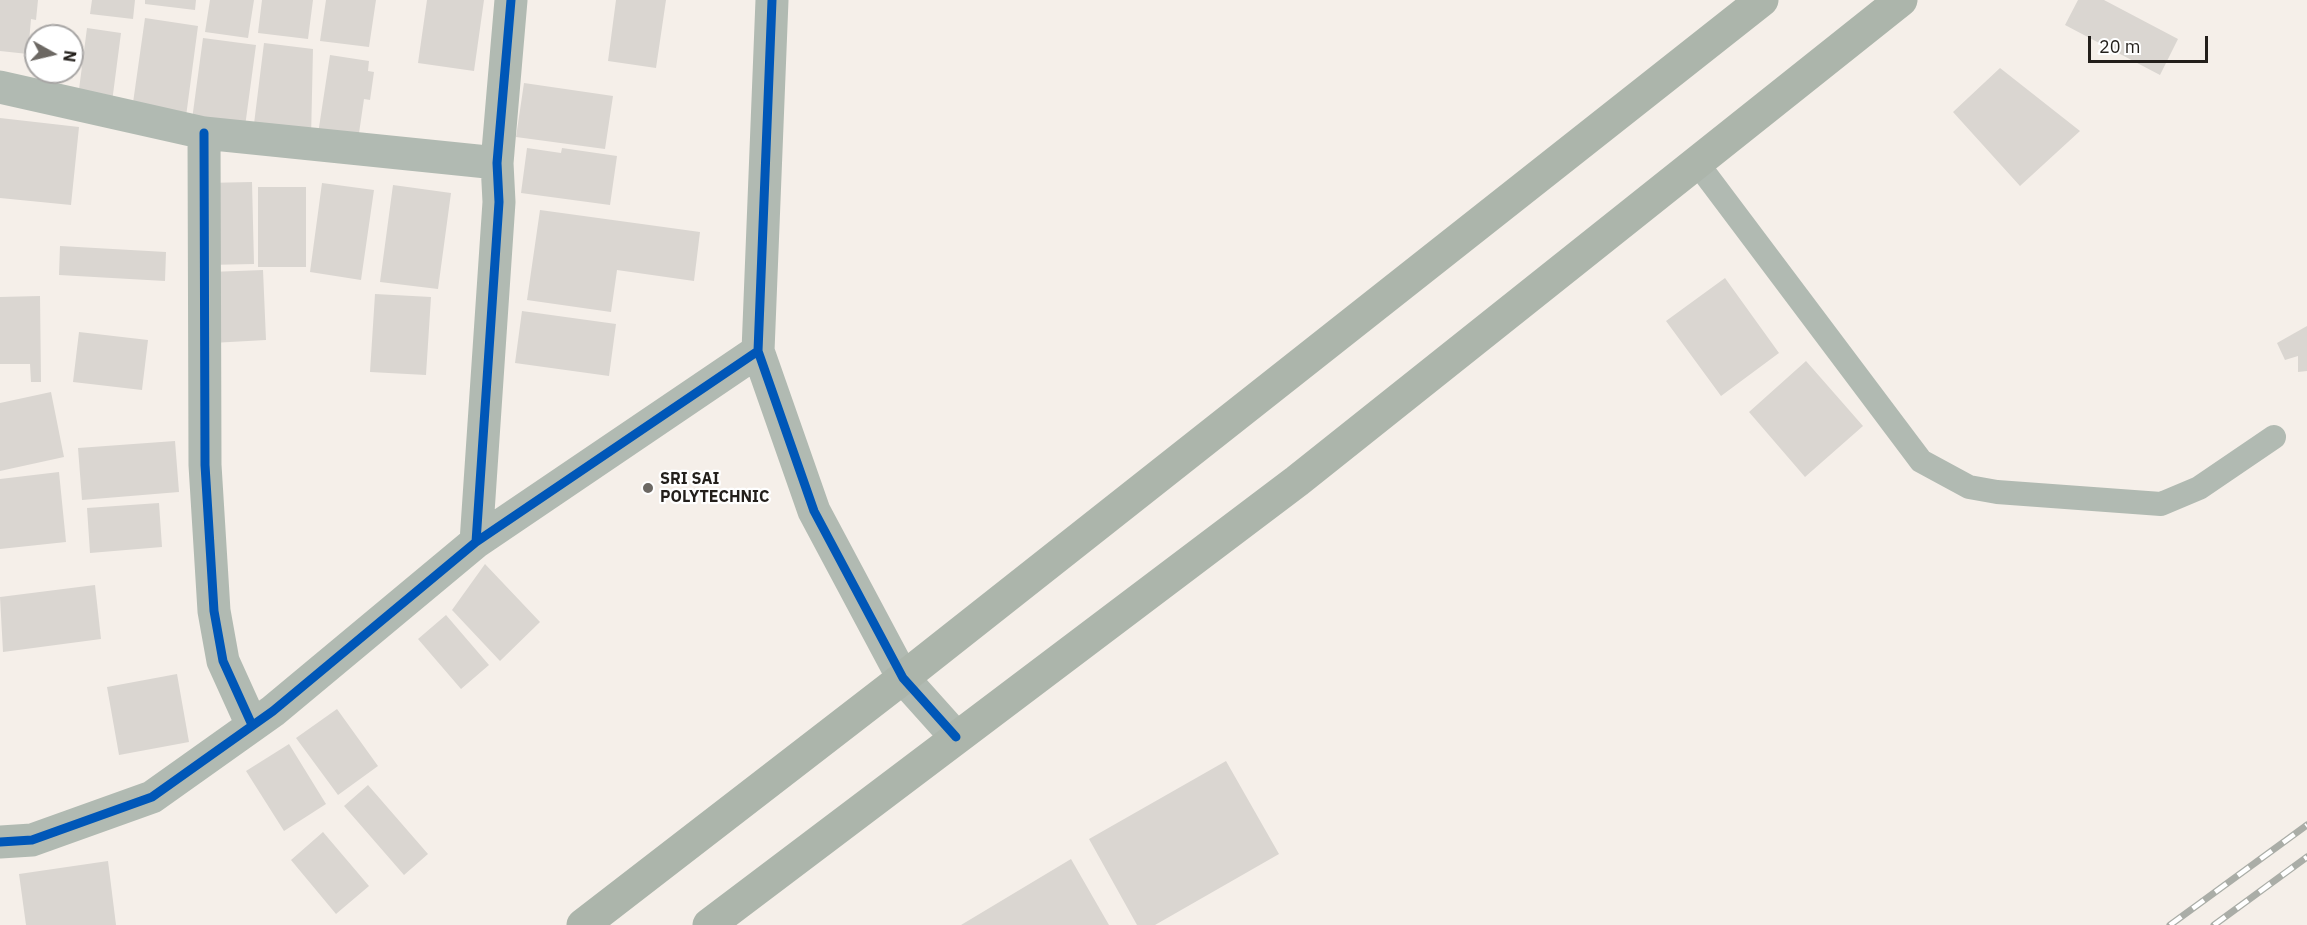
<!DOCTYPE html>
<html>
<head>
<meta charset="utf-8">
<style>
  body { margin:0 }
  #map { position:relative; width:2307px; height:925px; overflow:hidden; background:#f5efe9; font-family:"IBM Plex Sans",sans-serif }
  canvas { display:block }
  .north { position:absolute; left:24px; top:24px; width:60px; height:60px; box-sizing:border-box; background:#fff; border:2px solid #a7a5a4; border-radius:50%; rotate:98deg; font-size:16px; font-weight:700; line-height:24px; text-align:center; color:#231f1b }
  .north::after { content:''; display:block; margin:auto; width:21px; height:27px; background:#6c6863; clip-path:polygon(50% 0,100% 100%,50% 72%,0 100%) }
  .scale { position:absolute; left:2088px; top:36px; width:120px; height:27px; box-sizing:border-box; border:3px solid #231f1b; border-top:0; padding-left:8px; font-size:18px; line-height:21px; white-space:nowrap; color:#231f1b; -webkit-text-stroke:4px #fff; paint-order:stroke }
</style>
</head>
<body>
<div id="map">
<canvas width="2307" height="925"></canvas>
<div class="north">N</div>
<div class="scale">20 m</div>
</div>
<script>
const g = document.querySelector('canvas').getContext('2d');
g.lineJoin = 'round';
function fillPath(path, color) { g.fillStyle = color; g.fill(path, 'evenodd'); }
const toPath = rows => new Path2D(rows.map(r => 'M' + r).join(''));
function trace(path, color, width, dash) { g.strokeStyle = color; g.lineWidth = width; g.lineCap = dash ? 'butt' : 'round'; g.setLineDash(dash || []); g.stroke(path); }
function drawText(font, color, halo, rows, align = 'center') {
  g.font = font + ' "IBM Plex Sans",sans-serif'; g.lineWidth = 4.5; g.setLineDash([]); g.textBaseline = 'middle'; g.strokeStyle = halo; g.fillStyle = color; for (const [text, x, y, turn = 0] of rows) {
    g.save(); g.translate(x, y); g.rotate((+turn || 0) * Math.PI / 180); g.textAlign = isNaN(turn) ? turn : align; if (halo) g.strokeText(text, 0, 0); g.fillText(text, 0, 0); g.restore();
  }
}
fillPath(toPath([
  [0,0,38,0,36,20,31,19,28,54,0,51],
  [92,0,135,0,133,19,90,14],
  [145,0,196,0,195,10,145,4],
  [210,0,254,0,248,38,205,32],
  [262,0,313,0,308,39,258,33],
  [326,0,376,0,369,47,320,41],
  [427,0,484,0,474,71,418,63],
  [616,0,666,0,656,68,608,61],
  [2078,0,2104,0,2178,39,2160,75,2065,25],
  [145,18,198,26,185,124,131,117],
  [87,28,121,33,112,102,78,97],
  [203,38,256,45,244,134,191,127],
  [264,43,313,49,311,139,253,132],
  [330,55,369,61,368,71,374,72,370,100,364,99,358,140,318,134],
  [2000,68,2080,131,2020,186,1953,112],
  [524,83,613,96,605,149,516,137],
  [0,118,79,127,71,205,0,198],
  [527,148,561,153,562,148,617,156,610,205,521,193],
  [252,182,254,264,207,265,205,183],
  [322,183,374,190,361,280,310,272],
  [393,185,451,193,438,289,380,282],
  [258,187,306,187,306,267,258,267],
  [540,210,700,232,694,281,617,270,611,312,527,300],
  [60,246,166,252,165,281,59,275],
  [263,270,266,340,212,343,210,272],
  [1725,278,1779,353,1721,396,1666,321],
  [375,294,431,297,426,375,370,372],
  [40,296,41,382,31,382,30,364,0,364,0,297],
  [522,311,616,324,609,376,515,363],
  [2307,326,2307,371,2298,372,2298,356,2285,360,2277,343],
  [79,332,148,340,142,390,73,382],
  [1806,361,1863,426,1805,477,1749,412],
  [51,392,64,457,0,471,0,403],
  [175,441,179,492,82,500,78,448],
  [59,472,66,542,0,549,0,479],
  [159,503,162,547,90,553,87,508],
  [485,564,540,622,500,661,452,610],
  [95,585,101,639,3,652,0,597],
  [446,615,489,665,461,689,418,639],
  [177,674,189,742,119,755,107,687],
  [337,709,378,766,338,795,296,738],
  [289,744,326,804,284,831,246,771],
  [1226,761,1279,854,1155,925,1137,925,1089,839],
  [368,785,428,854,404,875,344,806],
  [323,832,369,886,336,914,291,860],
  [1071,859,1109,925,961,925],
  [108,861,116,925,26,925,19,874]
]), '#dad6d1');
trace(toPath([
  [1697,163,1921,461,1969,487,1997,492,2161,504,2199,488,2274,437]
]), '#b1bab2', 24);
trace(toPath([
  [772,0,758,351,814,511,903,678,956,737],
  [0,87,204,133,497,163],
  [204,133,205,465,214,611,223,661,252,725],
  [476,542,499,202,497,163,511,0],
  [0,842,32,840,152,797,273,711,476,542,758,351]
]), '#b1bab2', 33);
trace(toPath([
  [583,925,903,678,1762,0],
  [709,925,1297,481,1901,0]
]), '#acb5ab', 33);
const rail = toPath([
  [2170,925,2307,825],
  [2214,925,2307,857]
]);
trace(rail, '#aaada7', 7);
trace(rail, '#fff', 4.5, [14]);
trace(toPath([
  [772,0,758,351,814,511,903,678,956,737],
  [204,133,205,465,214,611,223,661,252,725],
  [476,542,499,202,497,163,511,0],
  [0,842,32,840,152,797,273,711,476,542,758,351]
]), '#0057b8', 9);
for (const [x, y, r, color] of [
  [648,488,6,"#6c6863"]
]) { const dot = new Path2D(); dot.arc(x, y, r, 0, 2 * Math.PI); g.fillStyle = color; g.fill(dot); trace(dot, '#fff', 2); }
drawText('bold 16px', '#231f1b', '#fff', [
  ["SRI SAI",660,479],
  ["POLYTECHNIC",660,497]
], 'left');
</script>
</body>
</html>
